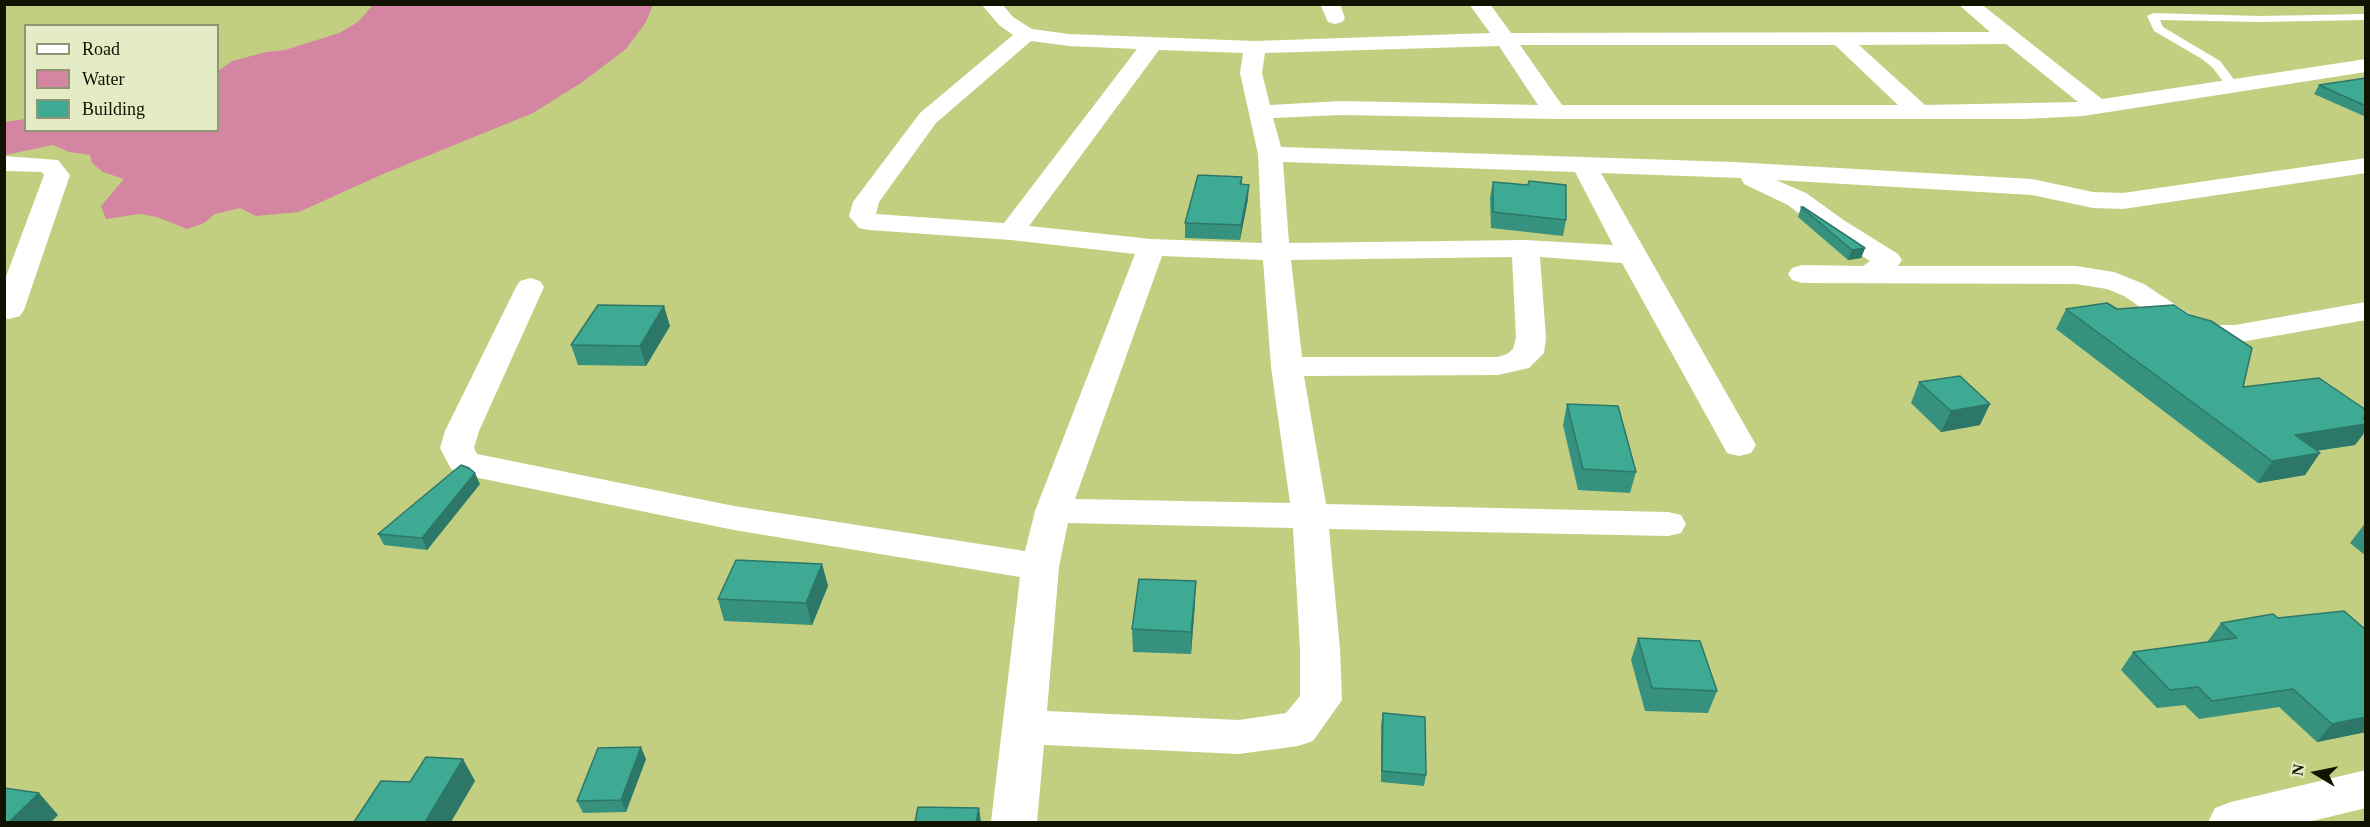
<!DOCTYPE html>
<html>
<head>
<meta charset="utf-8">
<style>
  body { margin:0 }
  #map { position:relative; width:2370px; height:827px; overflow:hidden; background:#c2cf81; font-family:Georgia,serif }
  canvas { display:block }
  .frame { position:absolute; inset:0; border:6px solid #0f1300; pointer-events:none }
  .legend { position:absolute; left:24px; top:24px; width:195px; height:108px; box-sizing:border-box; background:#e4ecc5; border:2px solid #8f9576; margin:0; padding:8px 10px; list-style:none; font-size:18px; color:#0f1300 }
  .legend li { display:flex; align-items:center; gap:12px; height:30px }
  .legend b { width:30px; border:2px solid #8f9576 }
  .north { position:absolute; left:2286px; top:743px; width:60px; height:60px; -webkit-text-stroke:4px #e4ecc5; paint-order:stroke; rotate:280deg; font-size:16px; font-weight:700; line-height:24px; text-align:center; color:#0f1300 }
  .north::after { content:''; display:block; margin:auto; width:21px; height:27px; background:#0f1300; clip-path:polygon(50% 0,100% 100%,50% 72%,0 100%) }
</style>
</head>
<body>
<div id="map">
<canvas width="2370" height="827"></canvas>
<div class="frame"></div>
<ul class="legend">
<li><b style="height:8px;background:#fff"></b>Road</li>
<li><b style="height:16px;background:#d485a2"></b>Water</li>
<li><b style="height:16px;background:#3faa94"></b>Building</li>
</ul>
<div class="north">N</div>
</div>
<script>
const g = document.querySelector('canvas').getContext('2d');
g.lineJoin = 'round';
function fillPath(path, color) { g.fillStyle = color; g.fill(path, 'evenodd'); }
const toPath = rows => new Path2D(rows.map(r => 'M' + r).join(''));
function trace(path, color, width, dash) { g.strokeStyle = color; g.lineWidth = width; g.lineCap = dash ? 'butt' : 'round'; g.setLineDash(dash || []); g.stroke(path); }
fillPath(toPath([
  [373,5,653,5,646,22,626,49,581,83,533,113,383,174,299,212,256,216,240,208,215,214,204,223,187,229,157,217,140,214,106,219,101,206,124,179,103,172,92,163,90,155,69,152,53,145,5,155,5,122,25,119,26,130,218,130,218,71,232,61,266,52,285,50,339,33,358,22]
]), '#d485a2');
fillPath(toPath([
  [2153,13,2259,16,2366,14,2366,20,2259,22,2160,20,2163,27,2220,61,2239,86,2233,90,2229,89,2212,67,2202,59,2154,31,2147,16,2153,13]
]), '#fff');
fillPath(toPath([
  [981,4,1002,4,1013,17,1032,29,1069,34,1255,41,1490,33,1469,4,1490,4,1511,33,1990,32,1958,4,1981,4,2102,99,2366,59,2366,72,2083,116,2024,119,1555,119,1341,115,1273,118,1281,147,1733,162,2032,179,2093,192,2123,193,2366,158,2366,173,2123,209,2093,208,2032,195,1776,180,1806,193,1845,221,1898,254,1902,260,1898,266,2076,266,2114,272,2144,284,2200,321,2216,325,2235,325,2366,302,2366,320,2235,343,2216,343,2178,333,2124,296,2107,289,2076,284,1802,283,1792,280,1788,274,1792,268,1802,265,1863,266,1870,261,1825,233,1788,205,1744,184,1741,178,1601,173,1756,445,1751,453,1739,456,1727,453,1622,263,1540,257,1546,338,1544,353,1529,368,1498,375,1304,376,1326,504,1668,512,1681,515,1686,524,1681,533,1668,536,1329,529,1340,649,1342,700,1313,741,1298,746,1239,754,1044,745,1037,822,991,822,1020,577,734,530,479,478,451,469,440,448,445,431,516,287,520,281,530,278,540,281,544,287,479,431,474,448,477,454,734,506,1025,551,1035,511,1135,254,1011,240,869,230,859,228,849,216,853,202,920,113,1013,35,999,25,981,4],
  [1031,41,1069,46,1137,49,1004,223,876,214,879,202,936,123,1031,41],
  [2006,44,2078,102,1925,105,1859,45,2006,44],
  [1520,45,1835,45,1898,105,1562,105,1520,45],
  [1499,46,1538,105,1341,101,1270,105,1262,73,1265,53,1499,46],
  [1159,50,1243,53,1240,73,1258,154,1262,243,1151,239,1029,226,1159,50],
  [1283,162,1575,172,1613,245,1525,240,1289,243,1283,162],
  [1162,256,1263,260,1271,367,1290,503,1075,499,1162,256],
  [1512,257,1516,338,1513,349,1507,354,1498,357,1302,357,1291,260,1512,257],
  [1068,523,1293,528,1300,649,1300,696,1286,713,1239,720,1047,711,1059,567,1068,523],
  [1320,4,1340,4,1345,18,1342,22,1335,24,1328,22,1320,4],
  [4,156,58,160,70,175,24,310,20,316,9,319,4,318,4,282,44,175,42,172,4,171,4,156],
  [2366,770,2366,808,2308,822,2208,822,2215,808,2231,802,2366,770]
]), '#fff');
fillPath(toPath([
  [2366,78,2366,117,2314,94,2319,85],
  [1242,177,1242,184,1248,199,1240,240,1185,238,1185,223],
  [1493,182,1566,220,1563,236,1491,228,1490,197],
  [1801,207,1865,248,1861,258,1848,260,1798,217],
  [2066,309,2117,309,2243,387,2366,410,2366,431,2355,445,2316,451,2320,453,2305,475,2258,483,2056,329],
  [670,326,646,366,578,365,571,345],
  [1919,382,1980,425,1941,432,1911,403],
  [1567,404,1636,472,1630,493,1578,490,1563,425],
  [480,484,427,550,384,545,378,534],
  [2366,522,2366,556,2350,543],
  [822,564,828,586,812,625,724,621,718,599],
  [1195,603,1191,654,1133,652,1132,629],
  [2221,623,2366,732,2317,742,2279,707,2199,719,2185,705,2157,708,2121,670,2133,652,2209,642,2208,641],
  [1638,638,1717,691,1708,713,1645,711,1631,660],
  [1383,713,1426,775,1424,786,1381,782,1381,725],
  [646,759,626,812,583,813,577,801]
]), '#36927f');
fillPath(toPath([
  [1249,185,1248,199,1240,240,1241,225],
  [1865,248,1861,258,1848,260,1852,250],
  [664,306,670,326,646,366,640,346],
  [1990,404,1980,425,1941,432,1951,411],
  [2366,424,2366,430,2355,445,2280,456,2295,435],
  [2320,453,2305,475,2258,483,2272,461],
  [475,473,480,484,427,550,422,538],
  [822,564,828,586,812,625,806,603],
  [1196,581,1195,603,1191,654,1191,632],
  [2366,717,2366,732,2317,742,2332,724],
  [641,747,646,759,626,812,621,800],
  [463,759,475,781,451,822,425,822],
  [39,793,58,815,51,822,9,822],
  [979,808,981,822,976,822]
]), '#2c7768');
const building = toPath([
  [2366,78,2366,106,2319,85,2366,78],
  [1198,175,1242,177,1240,184,1249,185,1241,225,1185,223,1198,175],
  [1529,181,1566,185,1566,220,1493,212,1493,182,1528,185,1529,181],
  [1801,207,1803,207,1865,248,1852,250,1801,207],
  [2107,303,2117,309,2174,305,2189,315,2211,321,2252,348,2243,387,2319,378,2366,410,2366,418,2363,418,2366,420,2366,424,2295,435,2320,453,2272,461,2066,309,2107,303],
  [598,305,664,306,640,346,571,345,598,305],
  [1960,376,1990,404,1951,411,1919,382,1960,376],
  [1567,404,1618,406,1636,472,1583,469,1567,404],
  [461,465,469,468,475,473,422,538,378,534,461,465],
  [736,560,822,564,806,603,718,599,736,560],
  [1139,579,1196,581,1191,632,1132,629,1139,579],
  [2344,611,2366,630,2366,717,2332,724,2293,689,2212,701,2198,687,2170,690,2133,652,2237,638,2221,623,2273,614,2278,618,2344,611],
  [1638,638,1700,641,1717,691,1652,688,1638,638],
  [1383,713,1425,717,1426,775,1382,771,1383,713],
  [641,747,621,800,577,801,598,748,641,747],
  [426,757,463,759,425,822,354,822,381,781,410,782,426,757],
  [4,788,39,793,9,822,4,822,4,788],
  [918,807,979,808,976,822,915,822,918,807]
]);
fillPath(building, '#3faa94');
trace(building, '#2c7768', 1.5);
</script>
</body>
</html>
